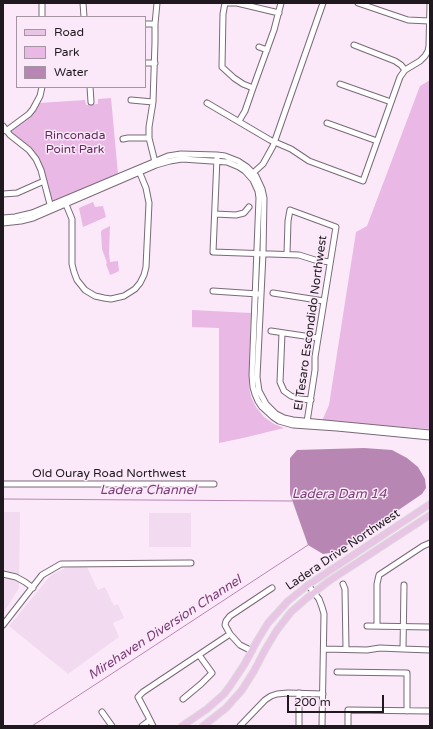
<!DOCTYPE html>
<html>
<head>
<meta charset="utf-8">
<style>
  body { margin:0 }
  #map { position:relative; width:433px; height:729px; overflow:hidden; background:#fbe9f9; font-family:"Varela Round",sans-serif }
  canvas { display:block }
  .frame { position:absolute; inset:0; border:4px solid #1f191f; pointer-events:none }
  .legend { position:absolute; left:16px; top:16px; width:130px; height:72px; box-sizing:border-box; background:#fbe9f9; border:1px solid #a396a2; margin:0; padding:5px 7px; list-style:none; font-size:12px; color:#1f191f }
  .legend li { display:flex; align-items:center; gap:8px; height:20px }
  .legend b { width:20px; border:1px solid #a396a2 }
  .scale { position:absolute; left:287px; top:695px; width:97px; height:18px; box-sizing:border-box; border:2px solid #1f191f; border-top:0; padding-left:5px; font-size:12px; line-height:14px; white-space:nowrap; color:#1f191f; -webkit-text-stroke:3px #fbe9f9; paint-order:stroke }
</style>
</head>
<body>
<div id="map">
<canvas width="433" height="729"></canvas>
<div class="frame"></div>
<ul class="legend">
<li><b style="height:5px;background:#e9c5e5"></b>Road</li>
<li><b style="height:11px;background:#e9b8e4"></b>Park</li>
<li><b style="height:11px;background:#b886b3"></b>Water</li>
</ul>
<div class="scale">200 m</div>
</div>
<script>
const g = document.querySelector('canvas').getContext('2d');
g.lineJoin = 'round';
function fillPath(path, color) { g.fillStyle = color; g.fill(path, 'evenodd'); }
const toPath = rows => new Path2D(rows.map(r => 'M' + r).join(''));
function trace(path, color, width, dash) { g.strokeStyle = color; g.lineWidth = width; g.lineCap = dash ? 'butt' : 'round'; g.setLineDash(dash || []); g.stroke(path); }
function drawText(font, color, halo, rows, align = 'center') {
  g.font = font + ' "Varela Round",sans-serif'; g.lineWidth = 3; g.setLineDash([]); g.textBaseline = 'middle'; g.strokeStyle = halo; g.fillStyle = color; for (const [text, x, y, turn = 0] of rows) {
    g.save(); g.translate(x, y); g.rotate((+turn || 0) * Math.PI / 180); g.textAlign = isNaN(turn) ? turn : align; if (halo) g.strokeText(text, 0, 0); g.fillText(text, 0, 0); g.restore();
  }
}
fillPath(toPath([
  [3,512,20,512,19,588,3,614],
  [149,513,191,513,191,547,149,547],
  [86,565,98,590,105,587,114,606,118,604,124,618,113,623,119,637,68,674,9,626,51,575,65,568]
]), '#f2dbf0');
fillPath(toPath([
  [430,80,430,429,322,421,329,405,356,232,367,226,420,86],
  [111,98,118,174,52,202,42,165,39,158,32,148,12,134,10,130,39,103,85,100,86,105,98,104,98,99],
  [93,202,95,207,103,206,106,217,83,227,79,208],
  [110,226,109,253,110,262,118,261,119,271,115,273,110,275,106,264,107,263,102,249,101,232,102,230],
  [192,310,251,313,249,370,249,386,251,397,256,407,264,417,274,424,284,428,243,438,219,443,219,328,192,327]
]), '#e9b8e4');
fillPath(toPath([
  [364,448,392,450,407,458,418,467,425,479,426,488,422,494,337,552,323,554,308,545,290,494,290,458,297,450]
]), '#b886b3');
trace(toPath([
  [3,499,292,501],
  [32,726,308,545]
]), '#b886b3', 1);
const minor = toPath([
  [83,3,84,17],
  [358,3,408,20,429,21],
  [42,17,42,3],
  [145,24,155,24],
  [354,45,395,61,401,65,405,70],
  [259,47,267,50],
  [145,63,155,63],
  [340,84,391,102],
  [90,87,91,102],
  [253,88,243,84,234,78,222,67,223,14,225,3,237,3,279,13],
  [131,100,153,102],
  [207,103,270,140,291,149,309,161,363,181,400,77,405,70,420,61,425,56,428,51,429,46,430,3],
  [239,121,245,111,253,88,274,30,281,3],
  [327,123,377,141],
  [3,126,10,135,29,150,36,159,41,170,51,208],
  [6,131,29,114,33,109,40,96,42,87],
  [123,139,128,138,149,138],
  [217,158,213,252,299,255,315,260,330,262],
  [155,162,149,138,149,127,153,102,155,42,155,24,157,3],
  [252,174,263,164,273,146,323,3],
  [3,194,17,193,44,181],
  [65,202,72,219,72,264,74,272,77,280,85,290,95,296,104,298,111,299,124,296,135,289,140,283,144,275,146,267,149,203,146,188,139,171],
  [215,214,236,215,244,213,249,207],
  [3,218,15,217,32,213,168,156,181,154,217,155,225,156,238,161,247,167,256,176,262,189,264,198,263,254,257,377,259,391,266,404,276,414,284,418,293,420,430,433],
  [3,223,21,221,33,218,156,165,170,161,182,159,227,162,239,167,245,171,253,180,258,191,259,198,252,375,253,387,255,394,258,401,262,407,273,417,279,421,293,425,337,428,430,437],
  [287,254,288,221,290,210,336,227,315,357,315,370,307,422],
  [213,291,258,294],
  [273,293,324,301],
  [271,331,318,338],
  [282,333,280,382,284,391,291,396,300,399,311,400],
  [3,484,214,484],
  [3,574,16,577,25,582,33,588],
  [343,584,345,589,346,649],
  [308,585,319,599,322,607,324,614,322,726],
  [3,625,42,575,61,564,191,563],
  [367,626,430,627],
  [377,626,377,584,379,575,423,546,430,543],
  [324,649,367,650,380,648,403,649,430,650],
  [403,649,404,585],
  [252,651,240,645,230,634,225,625,226,621,230,616,272,588],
  [337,672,407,673,407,711],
  [183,699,201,684,212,673,199,655],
  [102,712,112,726],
  [142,726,150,720],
  [153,726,147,714,138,697,143,692,230,634],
  [240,726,265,700,271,696,277,694,288,693,323,694],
  [299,726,299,693],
  [348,726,348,710,430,711]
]);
const major = toPath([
  [182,726,207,709,224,694,230,686,244,665,257,641,268,623,288,601,308,585,430,504],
  [203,726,212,719,226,708,242,690,254,671,266,648,277,630,291,612,307,598,329,581,430,515]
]);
trace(minor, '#796a78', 7);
trace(major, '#dbdadb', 8);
trace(minor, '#fff', 5);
trace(major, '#e9c5e5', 6);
drawText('12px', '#642760', '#fbe9f9', [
  ["Rinconada",75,136],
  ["Point Park",75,150]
]);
drawText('12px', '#1f191f', '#fbe9f9', [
  ["El Tesaro Escondido Northwest",311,323,-82],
  ["Old Ouray Road Northwest",109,474],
  ["Ladera Drive Northwest",343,550,-34]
]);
drawText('italic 13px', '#7a3c76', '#fbe9f9', [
  ["Ladera Channel",148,491],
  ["Ladera Dam 14",339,495],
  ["Mirehaven Diversion Channel",165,628,-33]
]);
</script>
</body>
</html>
